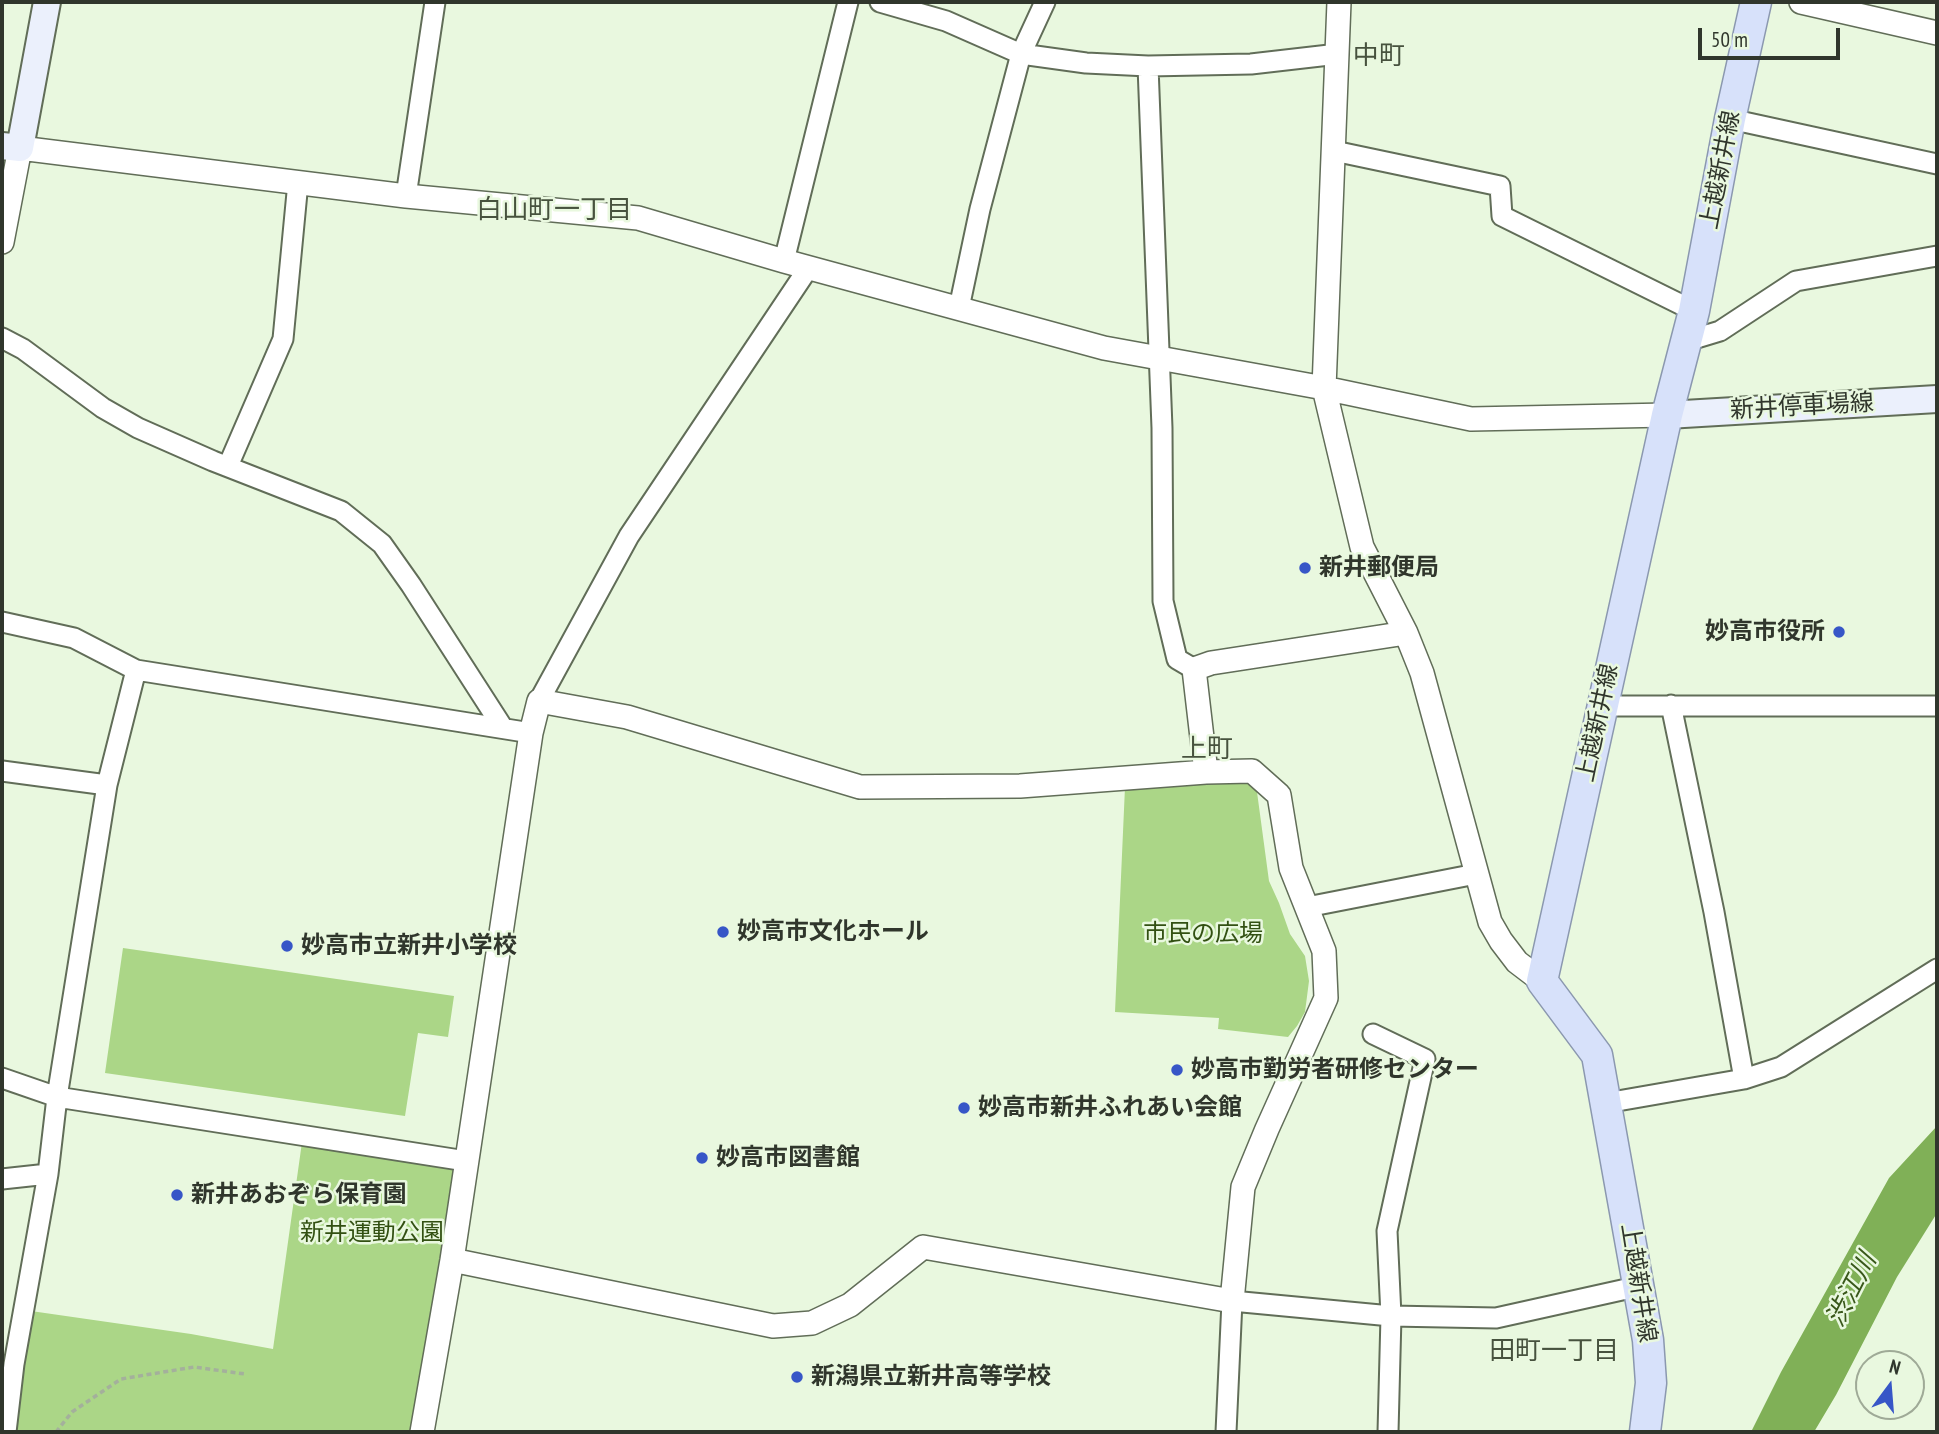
<!DOCTYPE html>
<html>
<head>
<meta charset="utf-8">
<style>
  body { margin:0 }
  #map { position:relative; width:1939px; height:1434px; overflow:hidden; background:#e9f8df; font-family:"PT Sans Narrow",sans-serif }
  canvas { display:block }
  .frame { position:absolute; inset:0; border:4px solid #30362c; pointer-events:none }
  .north { position:absolute; left:1855px; top:1350px; width:70px; height:70px; box-sizing:border-box; background:#e9f8df; border:2px solid #9faa97; border-radius:50%; rotate:16deg; font-size:19px; font-weight:700; line-height:28px; text-align:center; color:#30362c }
  .north::after { content:''; display:block; margin:auto; width:24px; height:32px; background:#3756c7; clip-path:polygon(50% 0,100% 100%,50% 72%,0 100%) }
  .scale { position:absolute; left:1698px; top:28px; width:142px; height:32px; box-sizing:border-box; border:4px solid #30362c; border-top:0; padding-left:9px; font-size:21px; line-height:24px; white-space:nowrap; color:#30362c; -webkit-text-stroke:5px #e9f8df; paint-order:stroke }
</style>
</head>
<body>
<div id="map">
<canvas width="1939" height="1434"></canvas>
<div class="frame"></div>
<div class="north">N</div>
<div class="scale">50 m</div>
</div>
<script>
const g = document.querySelector('canvas').getContext('2d');
g.lineJoin = 'round';
function fillPath(path, color) { g.fillStyle = color; g.fill(path, 'evenodd'); }
const toPath = rows => new Path2D(rows.map(r => 'M' + r).join(''));
function trace(path, color, width, dash) { g.strokeStyle = color; g.lineWidth = width; g.lineCap = dash ? 'butt' : 'round'; g.setLineDash(dash || []); g.stroke(path); }
function drawText(font, color, halo, rows, align = 'center') {
  g.font = font + ' "PT Sans Narrow","Noto Sans JP",sans-serif'; g.lineWidth = 5; g.setLineDash([]); g.textBaseline = 'middle'; g.strokeStyle = halo; g.fillStyle = color; for (const [text, x, y, turn = 0] of rows) {
    g.save(); g.translate(x, y); g.rotate((+turn || 0) * Math.PI / 180); g.textAlign = isNaN(turn) ? turn : align; if (halo) g.strokeText(text, 0, 0); g.fillText(text, 0, 0); g.restore();
  }
}
fillPath(toPath([
  [1245,782,1257,792,1269,881,1279,903,1290,934,1305,956,1309,981,1305,1012,1297,1026,1288,1037,1218,1029,1219,1018,1115,1012,1125,787],
  [123,948,454,996,448,1037,418,1033,405,1116,105,1073],
  [303,1135,466,1161,422,1432,7,1432,24,1310,191,1334,273,1349]
]), '#abd687');
fillPath(toPath([
  [1937,1126,1937,1213,1897,1277,1836,1395,1814,1432,1751,1432,1781,1372,1889,1178]
]), '#80b057');
const minor = toPath([
  [880,2,946,21,1021,54,1086,63,1148,66,1251,64,1338,54],
  [1148,66,1162,428,1163,601,1177,659,1194,669],
  [1730,119,1937,164],
  [1334,151,1500,186,1502,216,1694,311],
  [406,196,435,2],
  [784,261,848,2],
  [959,308,980,209,1021,54,1045,2],
  [2,338,23,349,103,408,138,428,213,461,341,511,382,544,411,585,503,728],
  [1687,341,1720,331,1796,281,1937,256],
  [228,466,283,339,298,182],
  [2,622,74,638,136,670,531,733],
  [539,701,629,536,809,267],
  [1671,705,1714,912,1744,1079],
  [1601,706,1937,706],
  [2,771,107,785],
  [1307,907,1476,874],
  [1373,1034,1425,1059,1387,1231,1391,1316,1388,1432],
  [2,1078,57,1097,466,1161],
  [1606,1103,1744,1079,1781,1067,1937,969],
  [2,1179,48,1174],
  [6,1432,14,1364,48,1174,57,1097,107,785,136,670],
  [1226,1432,1232,1301,1391,1316,1496,1318,1640,1286]
]);
const tertiary = toPath([
  [1339,2,1324,388,1362,547,1406,633,1422,673,1490,922,1501,941,1517,962,1542,981],
  [1801,2,1937,33],
  [2,242,20,148,406,196,638,218,784,261,1104,348,1324,388,1471,419,1667,415],
  [1206,772,1194,669,1211,663,1406,633],
  [422,1432,452,1260,531,733,539,701,627,717,860,787,1020,786,1206,772,1252,771,1279,795,1291,868,1324,951,1326,998,1267,1129,1243,1187,1232,1301,923,1247,850,1305,812,1323,773,1326,452,1260]
]);
const secondary = toPath([
  [2,146,20,148,47,2],
  [1667,415,1937,399]
]);
const primary = toPath([
  [1645,1432,1651,1383,1648,1340,1597,1055,1542,981,1667,415,1694,311,1730,119,1756,2]
]);
trace(minor, '#616d58', 23);
trace(tertiary, '#616d58', 26);
trace(secondary, '#616d58', 30);
trace(primary, '#8b98af', 33);
trace(toPath([
  [56,1432,72,1412,121,1379,194,1367,245,1374]
]), '#a4b09c', 3.5, [5, 3.5]);
trace(minor, '#fff', 19);
trace(tertiary, '#fff', 23);
trace(secondary, '#ebf0fc', 26);
trace(primary, '#d7e1fa', 30);
for (const [x, y, r, color] of [
  [1305,568,7,"#3756c7"],
  [1839,632,7,"#3756c7"],
  [723,932,7,"#3756c7"],
  [287,946,7,"#3756c7"],
  [1177,1070,7,"#3756c7"],
  [964,1108,7,"#3756c7"],
  [702,1158,7,"#3756c7"],
  [177,1195,7,"#3756c7"],
  [797,1377,7,"#3756c7"]
]) { const dot = new Path2D(); dot.arc(x, y, r, 0, 2 * Math.PI); g.fillStyle = color; g.fill(dot); trace(dot, '#e9f8df', 2.5); }
drawText('24px', '#30362c', '#e9f8df', [
  ["上越新井線",1721,170,-79],
  ["新井停車場線",1802,407,-3],
  ["上越新井線",1598,723,-78],
  ["上越新井線",1638,1283,81]
]);
drawText('bold 24px', '#30362c', '#e9f8df', [
  ["新井郵便局",1319,568],
  ["妙高市役所",1825,632,"right"],
  ["妙高市文化ホール",737,932],
  ["妙高市立新井小学校",301,946],
  ["妙高市勤労者研修センター",1191,1070],
  ["妙高市新井ふれあい会館",978,1108],
  ["妙高市図書館",716,1158],
  ["新井あおぞら保育園",191,1195],
  ["新潟県立新井高等学校",811,1377]
], 'left');
drawText('24px', '#325012', '#e9f8df', [
  ["市民の広場",1203,934],
  ["新井運動公園",372,1233]
]);
drawText('26px', '#47523e', '#e9f8df', [
  ["中町",1379,57],
  ["白山町一丁目",554,211],
  ["上町",1207,750],
  ["田町一丁目",1554,1352]
]);
drawText('italic 26px', '#39581a', '#e9f8df', [
  ["渋江川",1852,1290,-63]
]);
</script>
</body>
</html>
